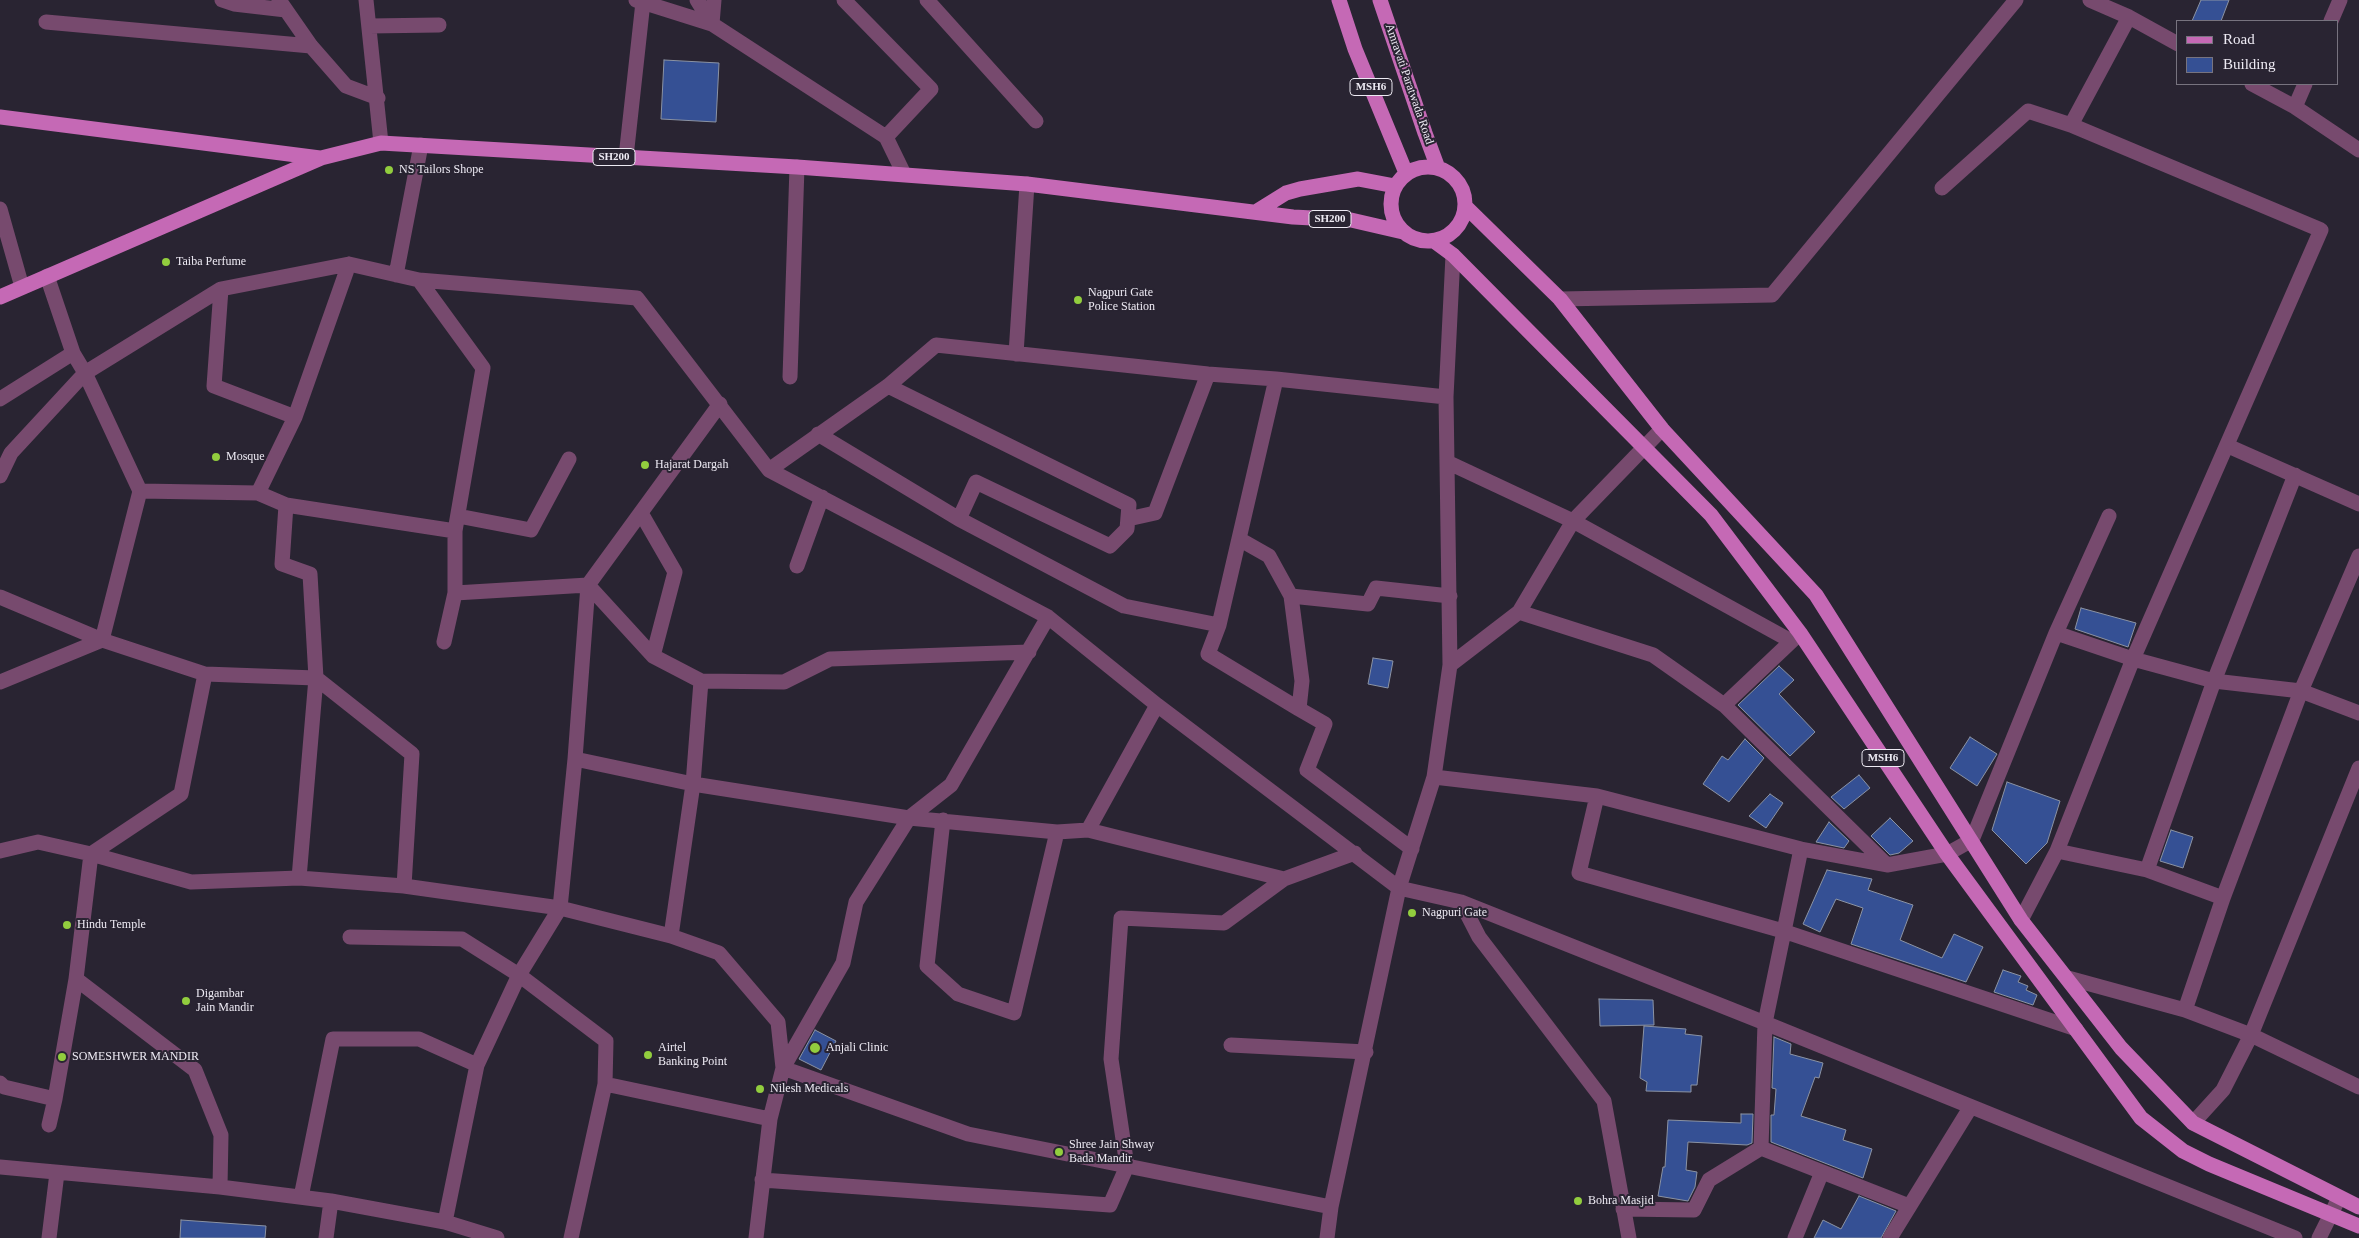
<!DOCTYPE html>
<html>
<head>
<meta charset="utf-8">
<style>
  body { margin:0 }
  #map { position:relative; width:2359px; height:1238px; overflow:hidden; background:#292432; font-family:"Times New Roman",serif }
  canvas { display:block }
  .legend { position:absolute; left:2176px; top:20px; width:162px; height:65px; box-sizing:border-box; background:#292432; border:1px solid #77737f; margin:0; padding:6px 9px; list-style:none; font-size:15px; color:#edeaf3 }
  .legend li { display:flex; align-items:center; gap:10px; height:25px }
  .legend b { width:25px; border:1px solid #77737f }
</style>
</head>
<body>
<div id="map">
<canvas width="2359" height="1238"></canvas>
<ul class="legend">
<li><b style="height:6px;background:#c569b5"></b>Road</li>
<li><b style="height:14px;background:#355094"></b>Building</li>
</ul>
</div>
<script>
const g = document.querySelector('canvas').getContext('2d');
g.lineJoin = 'round';
function fillPath(path, color) { g.fillStyle = color; g.fill(path, 'evenodd'); }
const toPath = rows => new Path2D(rows.map(r => 'M' + r).join(''));
function trace(path, color, width, dash) { g.strokeStyle = color; g.lineWidth = width; g.lineCap = dash ? 'butt' : 'round'; g.setLineDash(dash || []); g.stroke(path); }
function drawText(font, color, halo, rows, align = 'center') {
  g.font = font + ' "Times New Roman",serif'; g.lineWidth = 4; g.setLineDash([]); g.textBaseline = 'middle'; g.strokeStyle = halo; g.fillStyle = color; for (const [text, x, y, turn = 0] of rows) {
    g.save(); g.translate(x, y); g.rotate((+turn || 0) * Math.PI / 180); g.textAlign = isNaN(turn) ? turn : align; if (halo) g.strokeText(text, 0, 0); g.fillText(text, 0, 0); g.restore();
  }
}
const building = toPath([
  [2201,0,2229,0,2221,21,2192,21,2201,0],
  [664,60,719,63,716,122,661,119,664,60],
  [2081,608,2136,623,2128,647,2075,629,2081,608],
  [1373,658,1393,661,1388,688,1368,684,1373,658],
  [1779,666,1794,680,1779,694,1815,732,1790,756,1738,705,1779,666],
  [1970,737,1997,754,1977,786,1950,768,1970,737],
  [1745,739,1764,758,1729,802,1703,784,1722,756,1728,760,1745,739],
  [1859,775,1870,788,1844,809,1831,797,1859,775],
  [2007,782,2060,801,2047,843,2026,864,1992,830,2007,782],
  [1770,794,1783,803,1766,828,1749,816,1770,794],
  [1890,818,1913,841,1899,853,1890,855,1871,836,1890,818],
  [1829,822,1849,841,1844,848,1816,842,1829,822],
  [2171,830,2193,837,2183,868,2160,861,2171,830],
  [1827,870,1872,879,1868,890,1913,905,1900,940,1942,958,1954,934,1983,947,1966,982,1851,944,1863,908,1836,899,1820,932,1803,924,1827,870],
  [2003,970,2021,976,2018,982,2028,986,2026,990,2037,995,2033,1005,1994,992,2003,970],
  [1599,999,1653,1000,1654,1025,1600,1026,1599,999],
  [1644,1026,1686,1029,1685,1034,1702,1036,1697,1085,1691,1085,1691,1092,1646,1091,1647,1082,1640,1078,1644,1026],
  [815,1030,836,1041,821,1070,799,1059,815,1030],
  [1774,1037,1791,1044,1790,1054,1823,1063,1819,1078,1815,1077,1801,1116,1846,1130,1843,1140,1872,1149,1863,1178,1771,1142,1771,1115,1774,1115,1776,1089,1772,1088,1774,1037],
  [1741,1114,1753,1114,1752,1143,1747,1145,1688,1142,1686,1170,1697,1172,1695,1187,1688,1201,1658,1196,1663,1167,1665,1167,1668,1120,1741,1123,1741,1114],
  [1859,1196,1896,1211,1881,1238,1814,1238,1823,1220,1841,1229,1859,1196],
  [181,1220,266,1226,265,1238,180,1238,181,1220]
]);
fillPath(building, '#355094');
trace(building, '#8b93a4', 1);
trace(toPath([
  [222,0,234,4,286,10],
  [279,0,311,46,346,86,378,98],
  [366,0,381,143],
  [636,0,712,24,886,137,904,174],
  [697,0,712,24],
  [844,0,931,89,886,137],
  [927,0,1036,121],
  [2090,0,2129,17,2178,44],
  [2331,21,2340,0],
  [46,22,311,46],
  [712,24,714,0],
  [369,26,439,25],
  [2252,84,2295,107,2359,150],
  [2295,107,2305,84],
  [626,157,643,2],
  [1942,188,2028,111,2071,125,2129,17],
  [0,209,22,287],
  [396,275,421,145],
  [47,276,73,353,85,373,140,491,258,493,286,505,455,531],
  [419,280,483,368,455,531,455,593,444,642],
  [221,289,214,386,295,417],
  [1560,299,1772,295,2016,0],
  [1016,354,1027,184],
  [790,377,797,167],
  [1276,379,1219,625,1208,654,1299,709],
  [888,386,1129,505,1127,529,1110,546,976,482,959,519],
  [0,399,73,353],
  [818,434,959,519,1124,606,1219,625],
  [2228,446,2359,504],
  [1447,462,1573,521,1791,641],
  [769,470,888,386,936,345,1208,374,1276,379,1446,397],
  [0,476,11,453,85,373,221,289,349,264,419,280,637,298,769,470,1048,617,1157,705,1399,888,1461,902,1765,1023,2295,1238],
  [258,493,295,417,349,264],
  [286,505,282,564,310,574,316,678,299,878],
  [641,513,675,572,653,656],
  [458,516,531,530,569,459],
  [1128,519,1155,513,1208,374],
  [1239,539,1269,556,1291,596,1302,681,1299,709,1325,724,1307,770,1412,849],
  [797,566,822,497],
  [455,593,588,585,653,656,701,681,784,682,830,659,1029,652],
  [1291,596,1368,604,1376,588,1450,596],
  [0,597,102,640,205,674,316,678,412,754,404,886],
  [1519,612,1653,655,1724,705,1887,865],
  [1048,617,951,785,909,818,856,902,843,963,783,1068,968,1134,1331,1207],
  [2056,633,2133,659,2214,681,2301,691,2359,713],
  [1450,665,1519,612,1573,521,1662,429],
  [205,674,181,794,91,854,76,979,195,1070,221,1135,220,1187],
  [0,682,102,640,140,491],
  [1724,705,1798,635],
  [575,759,693,784,909,818,1057,832,1088,830,1284,879,1355,853],
  [1434,777,1597,796,1801,849,1887,865,1947,854,1972,840,2056,633,2109,516],
  [1597,796,1579,873,1783,931,2076,1029],
  [943,820,927,966,958,994,1014,1013,1057,832],
  [1088,830,1157,705],
  [1801,849,1765,1023,1761,1148,1909,1206],
  [0,851,38,842,91,854,191,882,299,878,404,886,560,908,671,936,719,953,778,1022,783,1068,770,1119,756,1238],
  [2057,851,2147,870,2223,898],
  [2147,870,2214,681,2295,475],
  [1461,902,1479,937,1604,1101,1629,1238],
  [2021,920,2057,851,2133,659,2321,230,2071,125],
  [671,936,693,784,701,681],
  [350,937,462,939,519,975,606,1041,605,1084,571,1238],
  [2068,978,2185,1010,2251,1035,2359,1087],
  [2185,1010,2223,898,2301,691,2359,556],
  [1231,1045,1366,1052],
  [0,1083,4,1087,55,1099,49,1125],
  [605,1084,770,1119],
  [55,1099,76,979],
  [2193,1123,2223,1090,2251,1035,2359,768],
  [0,1167,220,1187,331,1201,445,1222,497,1238],
  [762,1180,1110,1205,1127,1166,1111,1059,1121,918,1224,923,1284,879],
  [301,1197,333,1039,419,1039,477,1065,519,975,560,908,575,759,588,585,720,404],
  [1623,1209,1694,1210,1709,1180,1761,1148],
  [445,1222,477,1065],
  [49,1238,57,1173],
  [326,1238,331,1201],
  [1327,1238,1331,1207,1399,888,1434,777,1450,665,1446,397,1453,255],
  [1795,1238,1822,1172],
  [1890,1238,1970,1108],
  [2319,1238,2339,1198]
]), '#774a6e', 15);
trace(toPath([
  [1339,0,1355,49,1406,173],
  [1380,0,1425,133,1438,168],
  [0,117,320,158],
  '1391 204a37 37 0 1 1 74 0a37 37 0 1 1-74 0Z',
  [1465,206,1560,299,1662,429,1816,595,2021,920,2121,1048,2193,1123,2359,1207],
  [1257,211,1286,193,1300,189,1358,179,1395,186],
  [1434,241,1453,255,1711,515,1800,633,1947,854,2141,1118,2183,1151,2209,1164,2359,1226],
  [0,297,321,158,381,143,797,167,1027,184,1293,217,1351,220,1403,232]
]), '#c569b5', 15);
for (const [x, y, r, color] of [
  [389,170,5,"#92cd3e"],
  [166,262,5,"#92cd3e"],
  [1078,300,5,"#92cd3e"],
  [216,457,5,"#92cd3e"],
  [645,465,5,"#92cd3e"],
  [1412,913,5,"#92cd3e"],
  [67,925,5,"#92cd3e"],
  [186,1001,5,"#92cd3e"],
  [815,1048,6,"#92cd3e"],
  [648,1055,5,"#92cd3e"],
  [62,1057,5,"#92cd3e"],
  [760,1089,5,"#92cd3e"],
  [1059,1152,5,"#92cd3e"],
  [1578,1201,5,"#92cd3e"]
]) { const dot = new Path2D(); dot.arc(x, y, r, 0, 2 * Math.PI); g.fillStyle = color; g.fill(dot); trace(dot, '#292432', 2); }
for (const [x, y, w] of [
  [1371,87,42],
  [614,157,42],
  [1330,219,42],
  [1883,758,42]
]) { const box = new Path2D(); box.roundRect(x - w / 2, y - 8.5, w, 17, 4); g.fillStyle = '#292432'; g.fill(box); trace(box, '#edeaf3', 1); }
drawText('bold 11px', '#edeaf3', null, [
  ["MSH6",1371,87],
  ["SH200",614,157],
  ["SH200",1330,219],
  ["MSH6",1883,758]
]);
drawText('12px', '#edeaf3', '#292432', [
  ["Amravati Paratwada Road",1409,84,71]
]);
drawText('12px', '#edeaf3', '#292432', [
  ["NS Tailors Shope",399,170],
  ["Taiba Perfume",176,262],
  ["Nagpuri Gate",1088,293],
  ["Police Station",1088,307],
  ["Mosque",226,457],
  ["Hajarat Dargah",655,465],
  ["Nagpuri Gate",1422,913],
  ["Hindu Temple",77,925],
  ["Digambar",196,994],
  ["Jain Mandir",196,1008],
  ["Airtel",658,1048],
  ["Banking Point",658,1062],
  ["Anjali Clinic",826,1048],
  ["SOMESHWER MANDIR",72,1057],
  ["Nilesh Medicals",770,1089],
  ["Shree Jain Shway",1069,1145],
  ["Bada Mandir",1069,1159],
  ["Bohra Masjid",1588,1201]
], 'left');
</script>
</body>
</html>
